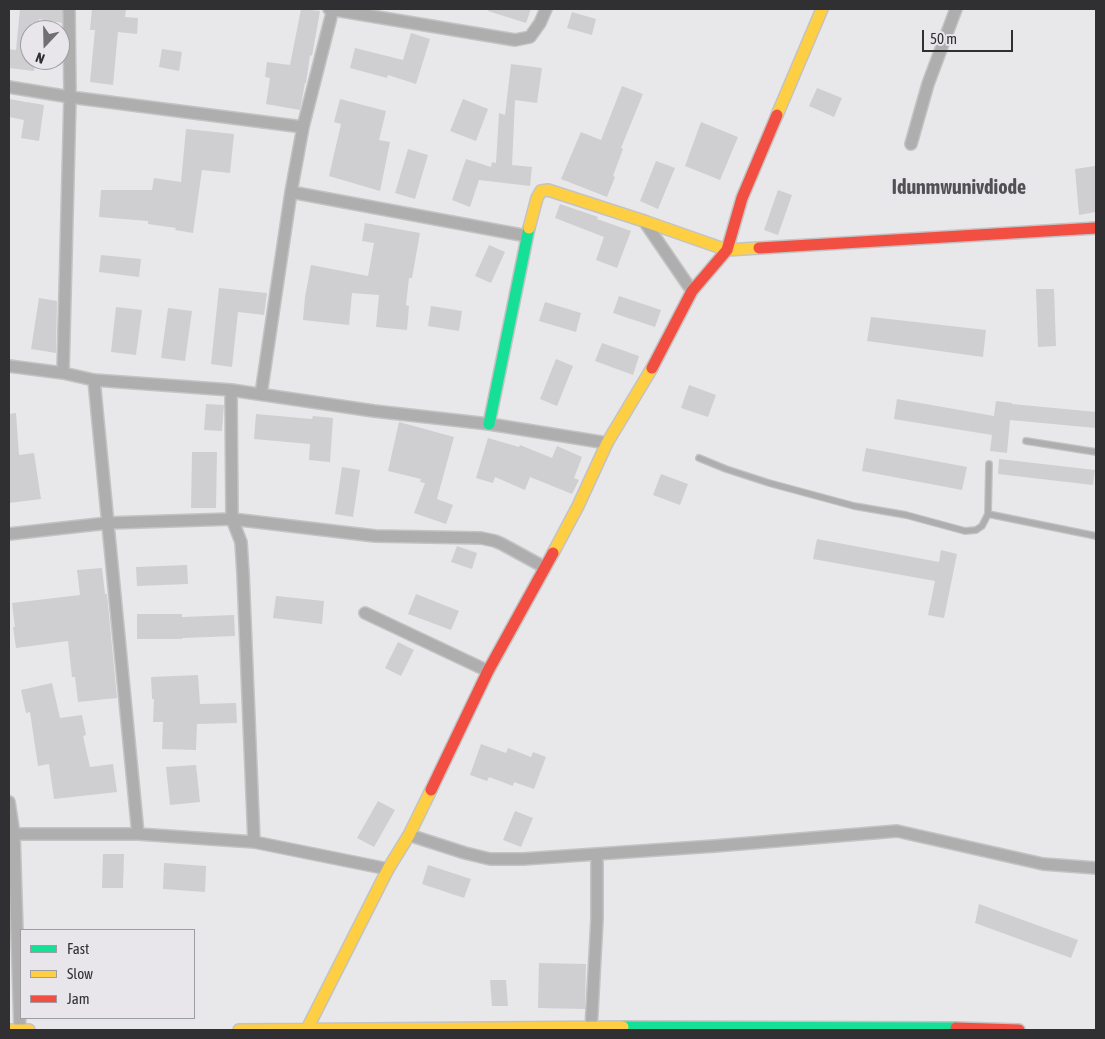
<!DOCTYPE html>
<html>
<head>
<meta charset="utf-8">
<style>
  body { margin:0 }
  #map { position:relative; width:1105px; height:1039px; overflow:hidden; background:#e8e7ea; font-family:"Asap Condensed",sans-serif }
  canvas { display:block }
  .frame { position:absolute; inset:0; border:10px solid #303032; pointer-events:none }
  .legend { position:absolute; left:20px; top:929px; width:175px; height:90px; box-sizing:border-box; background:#e8e6eb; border:1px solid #9e9da1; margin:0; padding:6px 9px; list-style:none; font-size:15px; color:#303032 }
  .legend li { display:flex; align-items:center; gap:10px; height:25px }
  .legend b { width:25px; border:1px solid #9e9da1 }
  .north { position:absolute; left:20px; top:20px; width:50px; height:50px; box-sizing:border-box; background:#e8e6eb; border:1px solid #9e9da1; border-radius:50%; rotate:201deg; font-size:14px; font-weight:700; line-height:20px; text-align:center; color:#303032 }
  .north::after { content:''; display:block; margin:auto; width:18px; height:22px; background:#707072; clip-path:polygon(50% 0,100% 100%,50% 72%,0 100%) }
  .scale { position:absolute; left:922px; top:30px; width:91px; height:22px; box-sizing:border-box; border:2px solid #303032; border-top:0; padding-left:6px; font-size:15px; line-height:18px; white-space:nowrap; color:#303032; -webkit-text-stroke:4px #e8e6eb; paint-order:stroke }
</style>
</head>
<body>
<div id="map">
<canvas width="1105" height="1039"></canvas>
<div class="frame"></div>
<ul class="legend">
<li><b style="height:6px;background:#16e098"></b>Fast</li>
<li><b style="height:6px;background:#ffcf43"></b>Slow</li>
<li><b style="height:6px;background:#f24e42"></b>Jam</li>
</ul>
<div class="north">N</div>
<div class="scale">50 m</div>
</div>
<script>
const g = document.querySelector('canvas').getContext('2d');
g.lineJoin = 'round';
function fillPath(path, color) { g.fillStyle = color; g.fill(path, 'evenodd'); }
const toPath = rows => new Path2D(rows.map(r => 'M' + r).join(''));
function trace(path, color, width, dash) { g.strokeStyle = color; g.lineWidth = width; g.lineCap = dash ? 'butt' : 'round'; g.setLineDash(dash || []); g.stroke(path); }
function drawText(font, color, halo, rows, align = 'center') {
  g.font = font + ' "Asap Condensed",sans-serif'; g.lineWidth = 5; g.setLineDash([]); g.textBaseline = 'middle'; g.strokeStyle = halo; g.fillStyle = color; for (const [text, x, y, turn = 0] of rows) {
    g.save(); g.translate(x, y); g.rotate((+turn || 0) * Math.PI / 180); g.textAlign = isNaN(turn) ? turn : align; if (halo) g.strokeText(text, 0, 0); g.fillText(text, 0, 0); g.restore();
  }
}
fillPath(toPath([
  [20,9,62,9,62,23,39,19,38,30,30,30,30,60,35,60,34,71,9,68,9,49,16,50],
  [92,9,126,9,125,17,138,18,137,34,118,32,113,85,90,82,95,30,90,30],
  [301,9,320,11,312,56,310,55,306,83,305,83,300,110,266,104,270,78,265,77,267,62,290,65],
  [489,9,531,9,526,23,488,11],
  [572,12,596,19,592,35,567,28],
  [411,33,430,39,416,84,388,75,387,78,350,68,355,48,403,60],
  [162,49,182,52,179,71,159,67],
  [511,64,542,68,537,103,515,100,512,165,532,167,530,186,479,180,470,207,452,200,466,159,491,167,492,162,496,163,499,113,505,115],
  [622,86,643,94,621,148,623,149,613,176,615,177,607,197,561,179,581,132,601,140],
  [817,88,842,98,834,117,809,106],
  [9,99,44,105,39,141,21,138,24,120,9,117],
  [340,99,386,111,379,140,390,142,380,191,329,176,341,124,334,122],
  [463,99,488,109,476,141,450,131],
  [701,122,738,137,720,180,685,166],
  [186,129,234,134,230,173,202,170,193,233,175,230,176,228,148,224,148,221,99,217,101,190,152,190,154,178,181,182],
  [408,149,428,155,415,199,395,193],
  [656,161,675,168,658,209,640,201],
  [1095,166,1096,181,1096,212,1079,215,1075,169],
  [778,190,792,195,778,235,764,230],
  [560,204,598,217,597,219,631,231,617,268,596,260,604,237,555,218],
  [365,223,420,233,412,278,409,278,406,305,409,306,407,330,376,327,379,295,352,293,349,325,303,320,305,297,311,265,368,276,374,243,362,241],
  [489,245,505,252,491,283,475,276],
  [101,255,141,259,139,277,99,272],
  [219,288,267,293,264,315,238,312,232,367,211,364],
  [1036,289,1054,289,1056,346,1038,347],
  [619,296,661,310,655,327,613,313],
  [39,298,57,301,56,353,31,349],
  [545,302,581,313,576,332,539,321],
  [431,306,462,311,459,331,428,326],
  [116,307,142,310,136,355,111,352],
  [168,308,192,311,185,361,161,358],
  [871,317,986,330,983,357,867,341],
  [602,343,639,356,633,375,595,361],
  [556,359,573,366,557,406,540,399],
  [689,385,716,395,708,417,681,408],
  [897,399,994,416,996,401,1012,403,1012,404,1096,412,1096,428,1010,420,1007,453,990,451,992,435,894,419],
  [206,404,224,405,222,431,204,430],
  [16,413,19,455,34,453,41,499,9,503,9,414],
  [256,414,312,419,313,416,333,418,330,462,309,460,310,444,254,439],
  [399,422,454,437,437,499,453,505,446,524,414,513,425,483,420,482,421,479,388,471],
  [488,438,519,447,520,445,552,458,557,446,582,457,574,478,579,480,572,494,530,477,525,490,495,477,493,483,476,478],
  [866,448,967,467,962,490,862,471],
  [192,452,217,452,216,508,191,508],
  [999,459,1095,470,1093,485,998,474],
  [342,467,360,470,353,517,335,514],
  [661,474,688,484,680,505,653,495],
  [817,539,939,562,941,550,957,554,944,618,928,615,935,581,813,559],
  [457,546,477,553,472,569,451,562],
  [187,565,188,584,137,586,136,567],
  [102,568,105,594,107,594,117,698,78,702,75,677,72,677,68,641,16,648,13,627,15,627,12,603,80,595,77,570],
  [416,594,459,611,451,630,408,614],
  [276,596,324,601,322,624,273,618],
  [137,614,182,614,182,617,234,615,235,636,182,638,182,639,137,639],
  [398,642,414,650,401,676,385,668],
  [198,675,200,704,236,703,237,723,197,724,196,750,162,749,163,722,153,722,154,699,152,699,151,677],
  [52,683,60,718,82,715,86,735,83,736,90,767,113,764,117,792,54,799,49,764,38,766,30,712,26,713,21,690],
  [481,744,506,753,508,748,531,757,533,752,546,757,534,789,514,782,513,786,489,777,487,781,470,775],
  [196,765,200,802,170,805,166,767],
  [378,801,395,810,374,847,357,838],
  [515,811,533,818,521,847,503,840],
  [103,854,124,854,123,888,102,888],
  [164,863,206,866,205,892,163,889],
  [428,865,471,879,464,898,422,884],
  [979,904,1078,940,1071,958,975,923],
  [539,963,586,964,585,1009,538,1008],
  [490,980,506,980,508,1006,492,1006]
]), '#cfcfd1');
const lane = toPath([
  [1026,441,1096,452],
  [699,458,726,469,769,483,854,506,906,515,965,531,976,530,982,526,988,514,989,464],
  [988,514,1096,536]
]);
const street = toPath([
  [329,9,515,40,530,37,540,23,546,9],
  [9,87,70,97,303,127],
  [911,144,928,84,956,9],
  [291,192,527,236],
  [644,221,692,291],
  [9,366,63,373,94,380,231,390,374,411,489,424,607,443],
  [63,373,70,97,69,9],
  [94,380,138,834],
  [231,390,232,519,241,542,243,573,254,842],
  [261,394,291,192,303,127,333,9],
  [9,534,108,523,232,519,375,536,481,538,495,541,502,544,544,567],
  [365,613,488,671],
  [9,802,14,834,20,1030],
  [9,834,138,834,254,842,388,869],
  [409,835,465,853,490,859,523,859,715,846,897,831,1043,864,1096,868],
  [591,1030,597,919,597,854]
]);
const fast = toPath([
  [489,424,529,228],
  [623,1027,956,1028]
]);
const slow = toPath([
  [777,115,822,9],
  [529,228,537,198,541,191,548,190,644,221,727,250,759,248],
  [553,553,578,506,607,443,652,368],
  [307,1029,388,869,409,835,431,790],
  [9,1030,29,1030],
  [239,1030,623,1027]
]);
const jam = toPath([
  [759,248,1096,228],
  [652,368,692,291,727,250,742,198,777,115],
  [431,790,488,671,553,553],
  [956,1028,1019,1030]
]);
trace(lane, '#c3c3c4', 8);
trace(street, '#c3c3c4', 14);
trace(fast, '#c3c3c4', 14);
trace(slow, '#c3c3c4', 14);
trace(jam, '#c3c3c4', 14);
trace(lane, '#aeaeaf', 5.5);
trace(street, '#aeaeaf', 11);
trace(fast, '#16e098', 11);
trace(slow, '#ffcf43', 11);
trace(jam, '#f24e42', 11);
drawText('bold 20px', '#515054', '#e8e6eb', [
  ["Idunmwunivdiode",959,188]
]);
</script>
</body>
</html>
